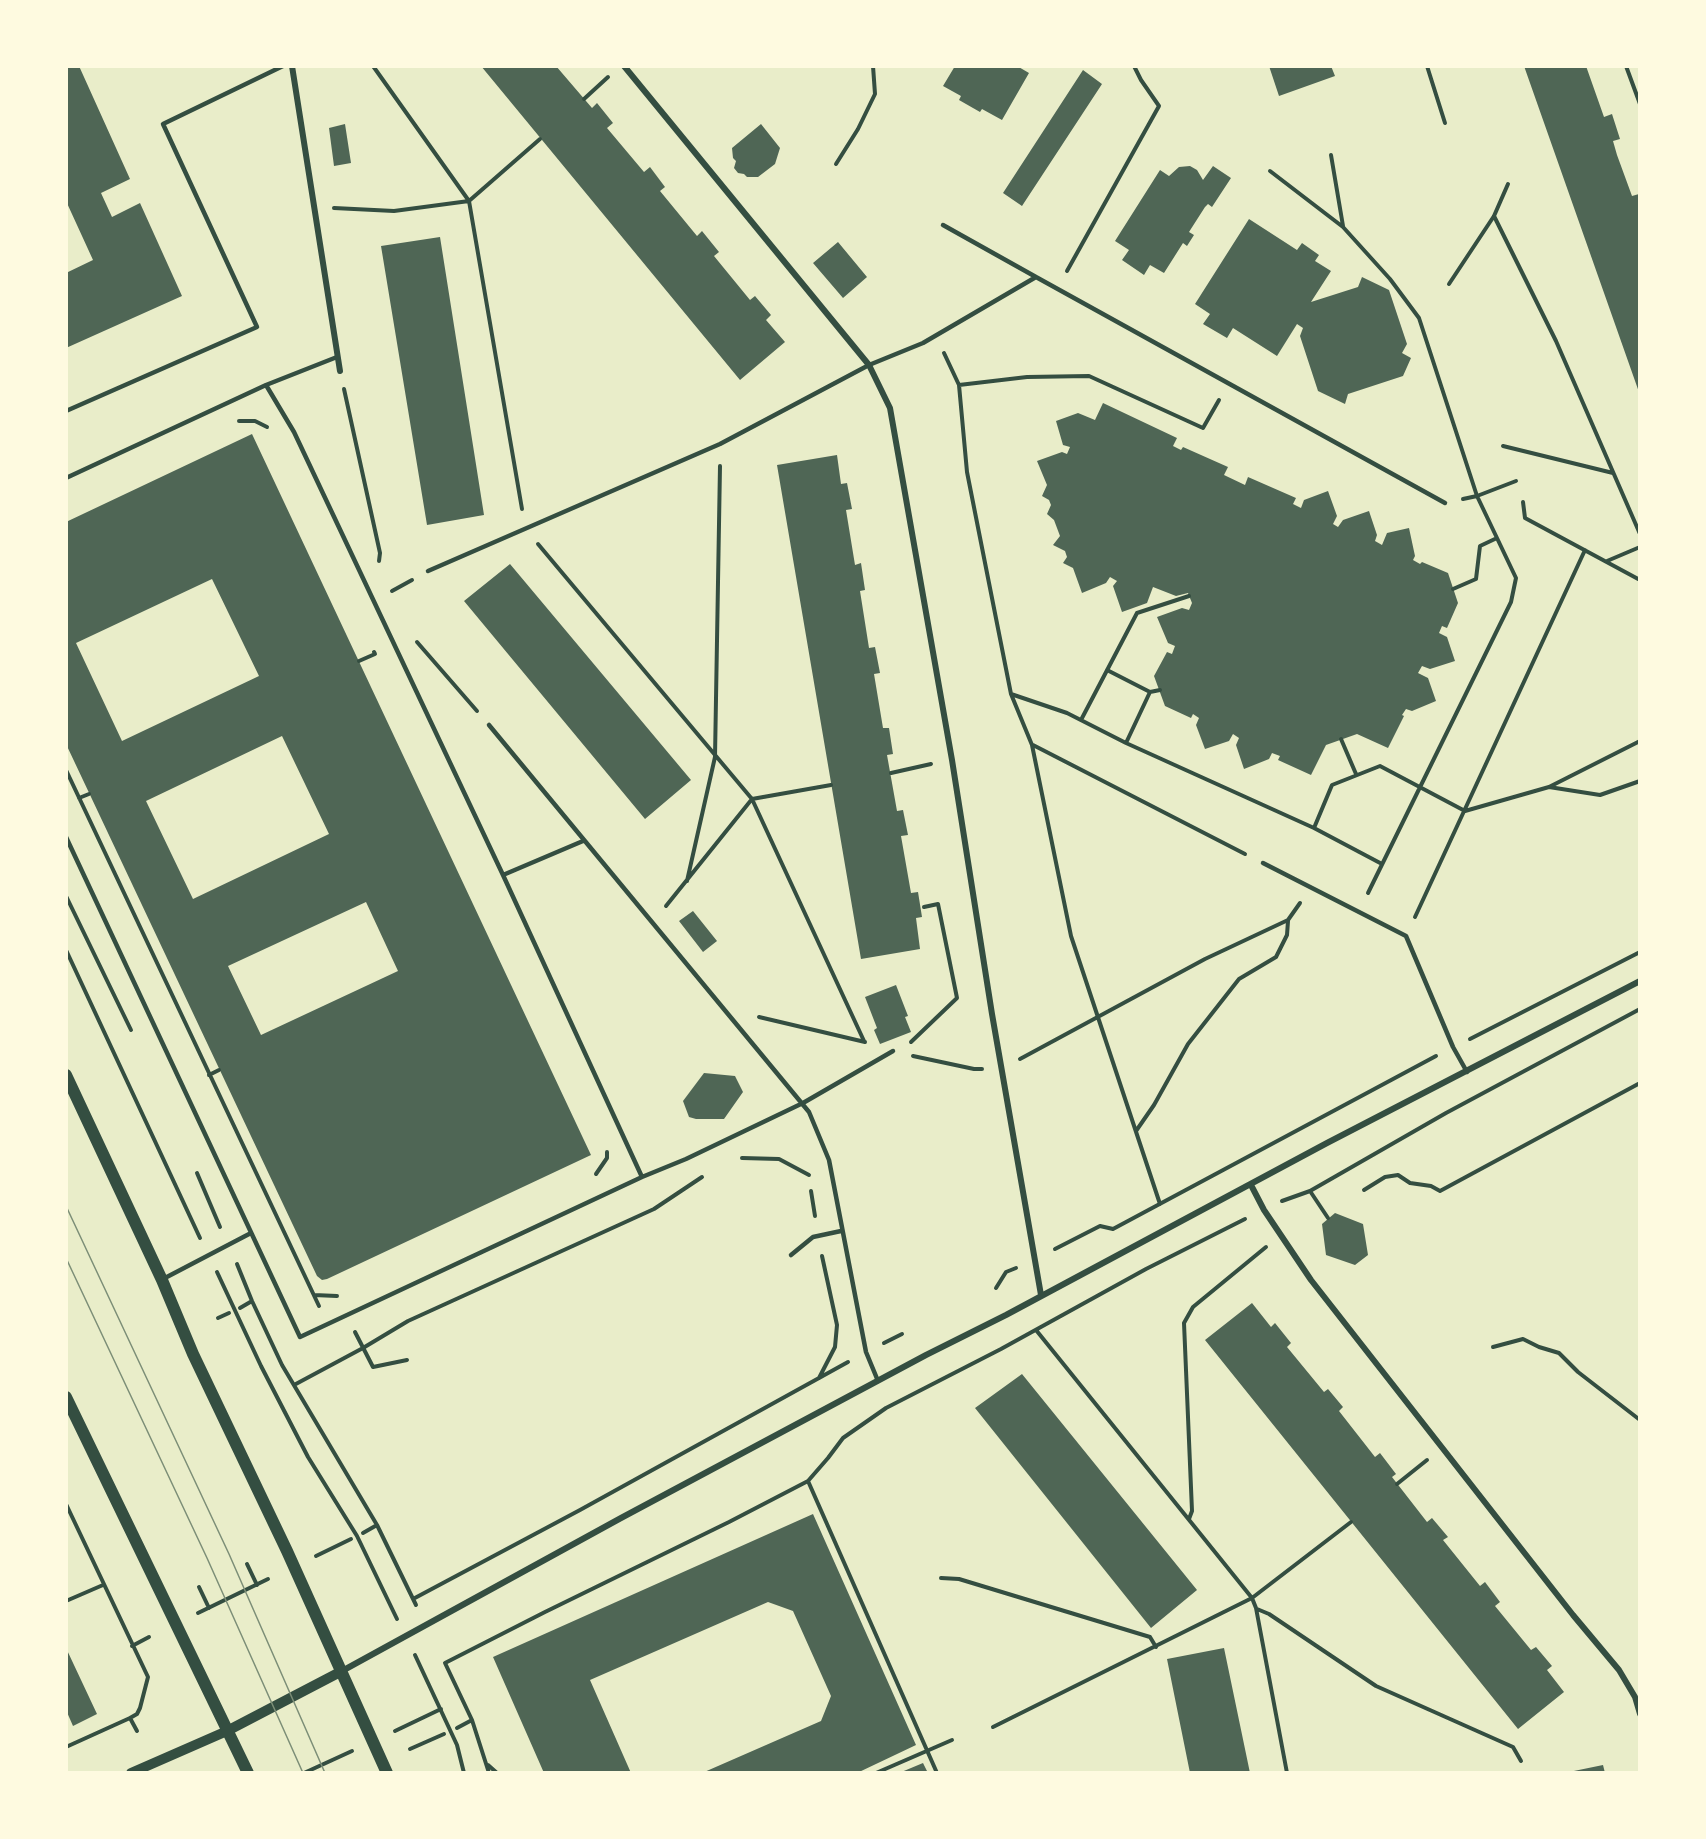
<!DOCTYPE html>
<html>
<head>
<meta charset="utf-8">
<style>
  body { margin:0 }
  #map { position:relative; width:1706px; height:1839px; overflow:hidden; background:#e9edc9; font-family:Quicksand,sans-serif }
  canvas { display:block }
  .frame { position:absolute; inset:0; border:68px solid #fefae0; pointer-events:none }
</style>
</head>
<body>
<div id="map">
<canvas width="1706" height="1839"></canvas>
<div class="frame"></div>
</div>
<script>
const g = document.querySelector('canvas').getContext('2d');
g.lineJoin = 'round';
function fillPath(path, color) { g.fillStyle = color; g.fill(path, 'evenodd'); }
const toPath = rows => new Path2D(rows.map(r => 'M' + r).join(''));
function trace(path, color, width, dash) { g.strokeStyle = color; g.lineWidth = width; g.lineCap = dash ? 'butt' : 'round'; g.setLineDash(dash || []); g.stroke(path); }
fillPath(toPath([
  [66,66,79,66,130,179,101,193,112,217,140,203,182,296,66,348,66,273,93,260,66,201],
  [481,66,556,66,592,108,597,103,613,123,607,128,644,172,650,167,665,187,660,191,697,236,702,231,719,252,714,256,750,300,755,296,771,315,766,320,785,342,740,380],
  [955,66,1017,66,1029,73,1002,120,982,109,980,112,959,100,961,96,943,86],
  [1269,66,1331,66,1335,76,1279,96],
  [1524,66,1586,66,1604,117,1612,114,1620,139,1613,141,1617,155,1632,196,1639,194,1640,196,1640,395],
  [1083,70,1102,84,1022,206,1003,193],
  [345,124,351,163,334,166,329,128],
  [761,124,780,148,775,164,758,177,747,177,744,174,738,173,734,168,736,161,733,158,732,148],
  [1190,166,1197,170,1203,180,1213,166,1231,178,1212,207,1208,204,1205,207,1189,232,1194,235,1187,246,1183,243,1164,273,1150,265,1144,275,1122,260,1129,250,1115,241,1160,170,1169,176,1179,167],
  [1249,219,1297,250,1302,243,1319,255,1315,261,1331,271,1311,302,1358,287,1362,277,1389,290,1407,344,1402,353,1411,358,1403,376,1348,394,1345,404,1318,391,1300,336,1303,328,1297,324,1277,356,1233,328,1227,338,1203,324,1210,314,1195,304],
  [440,237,484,515,427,525,381,246],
  [838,242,867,277,843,298,813,263],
  [1103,403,1177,438,1173,446,1181,450,1183,447,1228,467,1224,475,1245,485,1248,477,1296,498,1293,504,1301,508,1304,500,1328,491,1337,516,1333,524,1338,527,1343,520,1369,511,1377,535,1375,541,1382,545,1387,533,1409,528,1415,556,1413,560,1420,564,1422,562,1448,573,1458,603,1447,628,1442,626,1439,633,1447,637,1455,661,1430,669,1422,666,1418,673,1428,678,1436,701,1412,711,1406,709,1402,715,1404,716,1388,748,1357,734,1326,745,1311,775,1278,760,1280,756,1272,753,1269,759,1244,769,1236,745,1239,738,1233,734,1229,741,1205,749,1196,725,1199,718,1193,714,1191,718,1165,706,1154,676,1167,652,1172,654,1175,646,1168,643,1157,617,1182,608,1189,610,1192,603,1188,593,1176,596,1153,587,1147,603,1122,612,1113,586,1117,581,1110,577,1106,583,1082,593,1073,568,1063,563,1067,557,1065,551,1053,545,1060,536,1054,520,1047,514,1051,505,1049,500,1042,496,1047,485,1037,461,1062,452,1067,454,1070,447,1063,445,1056,421,1078,413,1095,420],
  [252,434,591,1155,327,1279,322,1280,317,1276,66,744,66,522],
  [212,579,259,676,122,741,76,643],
  [282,736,329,834,193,899,146,801],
  [366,902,398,971,261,1035,228,966],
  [837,455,841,484,847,483,852,509,846,510,855,565,861,563,865,590,860,591,869,648,875,647,880,673,874,674,883,728,889,728,893,754,887,755,897,811,903,810,908,835,901,836,911,893,918,892,922,917,916,918,920,949,861,959,777,465],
  [510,564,691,780,645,819,464,601],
  [693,911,717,941,703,952,679,921],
  [896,985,908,1016,905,1017,911,1032,880,1044,874,1030,877,1028,865,997],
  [704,1073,735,1076,743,1092,724,1119,696,1119,689,1117,683,1101],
  [1335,1213,1363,1224,1368,1255,1355,1265,1326,1255,1322,1224],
  [1252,1303,1271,1327,1275,1323,1291,1343,1287,1347,1324,1392,1328,1389,1343,1407,1339,1411,1375,1457,1380,1453,1396,1474,1392,1477,1427,1522,1432,1518,1448,1537,1443,1540,1480,1586,1485,1582,1500,1602,1495,1606,1531,1650,1536,1647,1552,1666,1547,1670,1564,1692,1518,1729,1205,1340],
  [1022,1374,1197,1590,1151,1628,975,1408],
  [813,1514,916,1745,857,1773,702,1773,821,1721,831,1696,793,1611,768,1602,590,1680,631,1773,544,1773,493,1657],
  [66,1648,97,1714,73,1726,66,1710],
  [1224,1648,1250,1773,1190,1773,1167,1659],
  [923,1763,928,1773,899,1773],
  [1603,1765,1605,1773,1570,1773,1569,1772]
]), '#4f6655');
trace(toPath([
  [1427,66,1445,123],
  [1626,66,1640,104],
  [584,99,608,77],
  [1331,155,1343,226],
  [836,164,858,129,875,94,873,66],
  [1270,171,1343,227,1390,279,1419,318,1477,496,1516,481],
  [334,208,394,211,469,201,373,66],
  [1494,216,1556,341,1640,534],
  [1067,271,1159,106,1141,80,1134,66],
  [1449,284,1494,216,1508,184],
  [944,353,959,385,967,472,1011,694,1032,745,1071,936,1160,1204],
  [959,385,1027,377,1089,376,1203,428,1219,400],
  [344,389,380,553,379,561],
  [239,421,255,421,267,427],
  [1503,446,1613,473],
  [1523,502,1525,518,1640,580],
  [522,509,469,201,540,139],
  [538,544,752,799,831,785],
  [1607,561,1640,547],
  [1453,589,1476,579,1480,546,1497,538],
  [392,591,412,580],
  [417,642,477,711],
  [359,661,375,654,374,652],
  [1107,670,1150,692],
  [1011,694,1067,713,1126,743,1314,828,1382,864],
  [1081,720,1137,613,1189,596],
  [1341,739,1356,774],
  [1126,743,1150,692,1160,690],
  [1033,745,1245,854],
  [66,770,319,1306],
  [891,773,931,764],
  [1549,787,1600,795,1640,781],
  [79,798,89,794],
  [1314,828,1332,785,1380,766,1465,811,1549,787,1640,741],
  [687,881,715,757,720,466],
  [1368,893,1511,602,1516,578,1477,496,1463,499],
  [66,896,131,1030],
  [666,906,752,799,864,1041],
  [1415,917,1585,550],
  [66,950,200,1238],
  [759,1017,865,1042],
  [1470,1039,1640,952],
  [911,1042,957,998,938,904,924,907],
  [913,1056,974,1069,982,1069],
  [1020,1059,1205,959,1288,920,1300,903],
  [209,1075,219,1070],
  [1136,1131,1154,1105,1188,1044,1239,979,1276,957,1287,935,1288,921],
  [742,1158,779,1159,809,1175],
  [197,1173,220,1227],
  [596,1174,607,1158,607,1152],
  [1364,1190,1385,1177,1398,1175,1410,1183,1431,1186,1440,1191,1640,1083],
  [811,1191,815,1216],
  [1310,1191,1328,1218],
  [1282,1201,1310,1191,1446,1113,1640,1009],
  [1055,1249,1100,1226,1113,1229,1436,1056],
  [237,1264,252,1301,282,1365,377,1525,416,1605],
  [217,1272,261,1366,308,1457,357,1536,397,1619],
  [996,1288,1006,1272,1016,1268],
  [314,1295,337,1296],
  [240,1308,252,1301],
  [218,1318,229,1313],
  [1036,1330,1252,1598,1256,1608,1287,1773],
  [355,1332,373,1367,407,1360],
  [884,1343,902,1334],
  [1493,1347,1523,1339,1539,1347,1559,1353,1578,1372,1640,1420],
  [819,1378,835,1347,837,1325,822,1256],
  [294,1385,363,1348,408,1321,654,1209,702,1177],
  [808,1481,937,1773],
  [1397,1484,1427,1460],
  [66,1504,148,1677,140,1708,137,1714,130,1718,137,1731],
  [1189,1519,1192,1511,1184,1323,1193,1307,1266,1247],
  [363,1533,377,1525],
  [316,1556,351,1539],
  [247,1564,257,1585],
  [941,1578,959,1579,1150,1637,1156,1647],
  [199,1587,209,1608],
  [413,1599,580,1510,848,1362],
  [66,1601,103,1585],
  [1257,1609,1269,1614,1376,1686,1513,1747,1521,1761],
  [198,1613,268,1579],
  [132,1646,149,1637],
  [415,1655,457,1745,464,1773],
  [993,1727,1252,1598,1351,1522],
  [457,1728,472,1720],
  [395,1731,441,1709],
  [66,1747,130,1718],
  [410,1749,444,1734],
  [488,1765,497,1773],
  [304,1773,352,1751],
  [489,1773,472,1720,445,1663,545,1612,729,1522,808,1481,828,1458,843,1438,886,1408,1001,1349,1146,1269,1245,1219],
  [876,1773,952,1740]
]), '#344e41', 4);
trace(toPath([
  [943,225,1036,277],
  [266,385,294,432,503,875,642,1177],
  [66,411,257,327,163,124,283,66],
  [66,478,266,385,337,357],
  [428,571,720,444,869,365,923,343,1036,277,1445,503],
  [489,725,809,1112,829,1160,866,1352,878,1381],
  [66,837,300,1337,642,1177,686,1159,803,1103,893,1051],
  [1263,863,1406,936,1453,1047,1467,1072],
  [503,875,583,841],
  [791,1255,813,1237,841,1231],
  [163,1279,251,1233]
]), '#344e41', 4.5);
trace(toPath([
  [292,66,340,371],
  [624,66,869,365,890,408,952,760,992,1014,1041,1295],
  [1251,1185,1264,1210,1311,1280,1573,1615,1619,1670,1635,1697,1640,1714],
  [342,1671,621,1518,926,1355,1006,1315,1327,1143,1640,981]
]), '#344e41', 6);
trace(toPath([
  [131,1773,227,1731,342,1671]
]), '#344e41', 10);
trace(toPath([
  [66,1075,162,1280,193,1354,287,1551,387,1773],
  [66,1397,248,1773]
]), '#344e41', 12);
trace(toPath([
  [66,1206,229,1554,325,1773],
  [66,1258,207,1558,303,1773]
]), '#7c8e77', 1.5);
</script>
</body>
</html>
